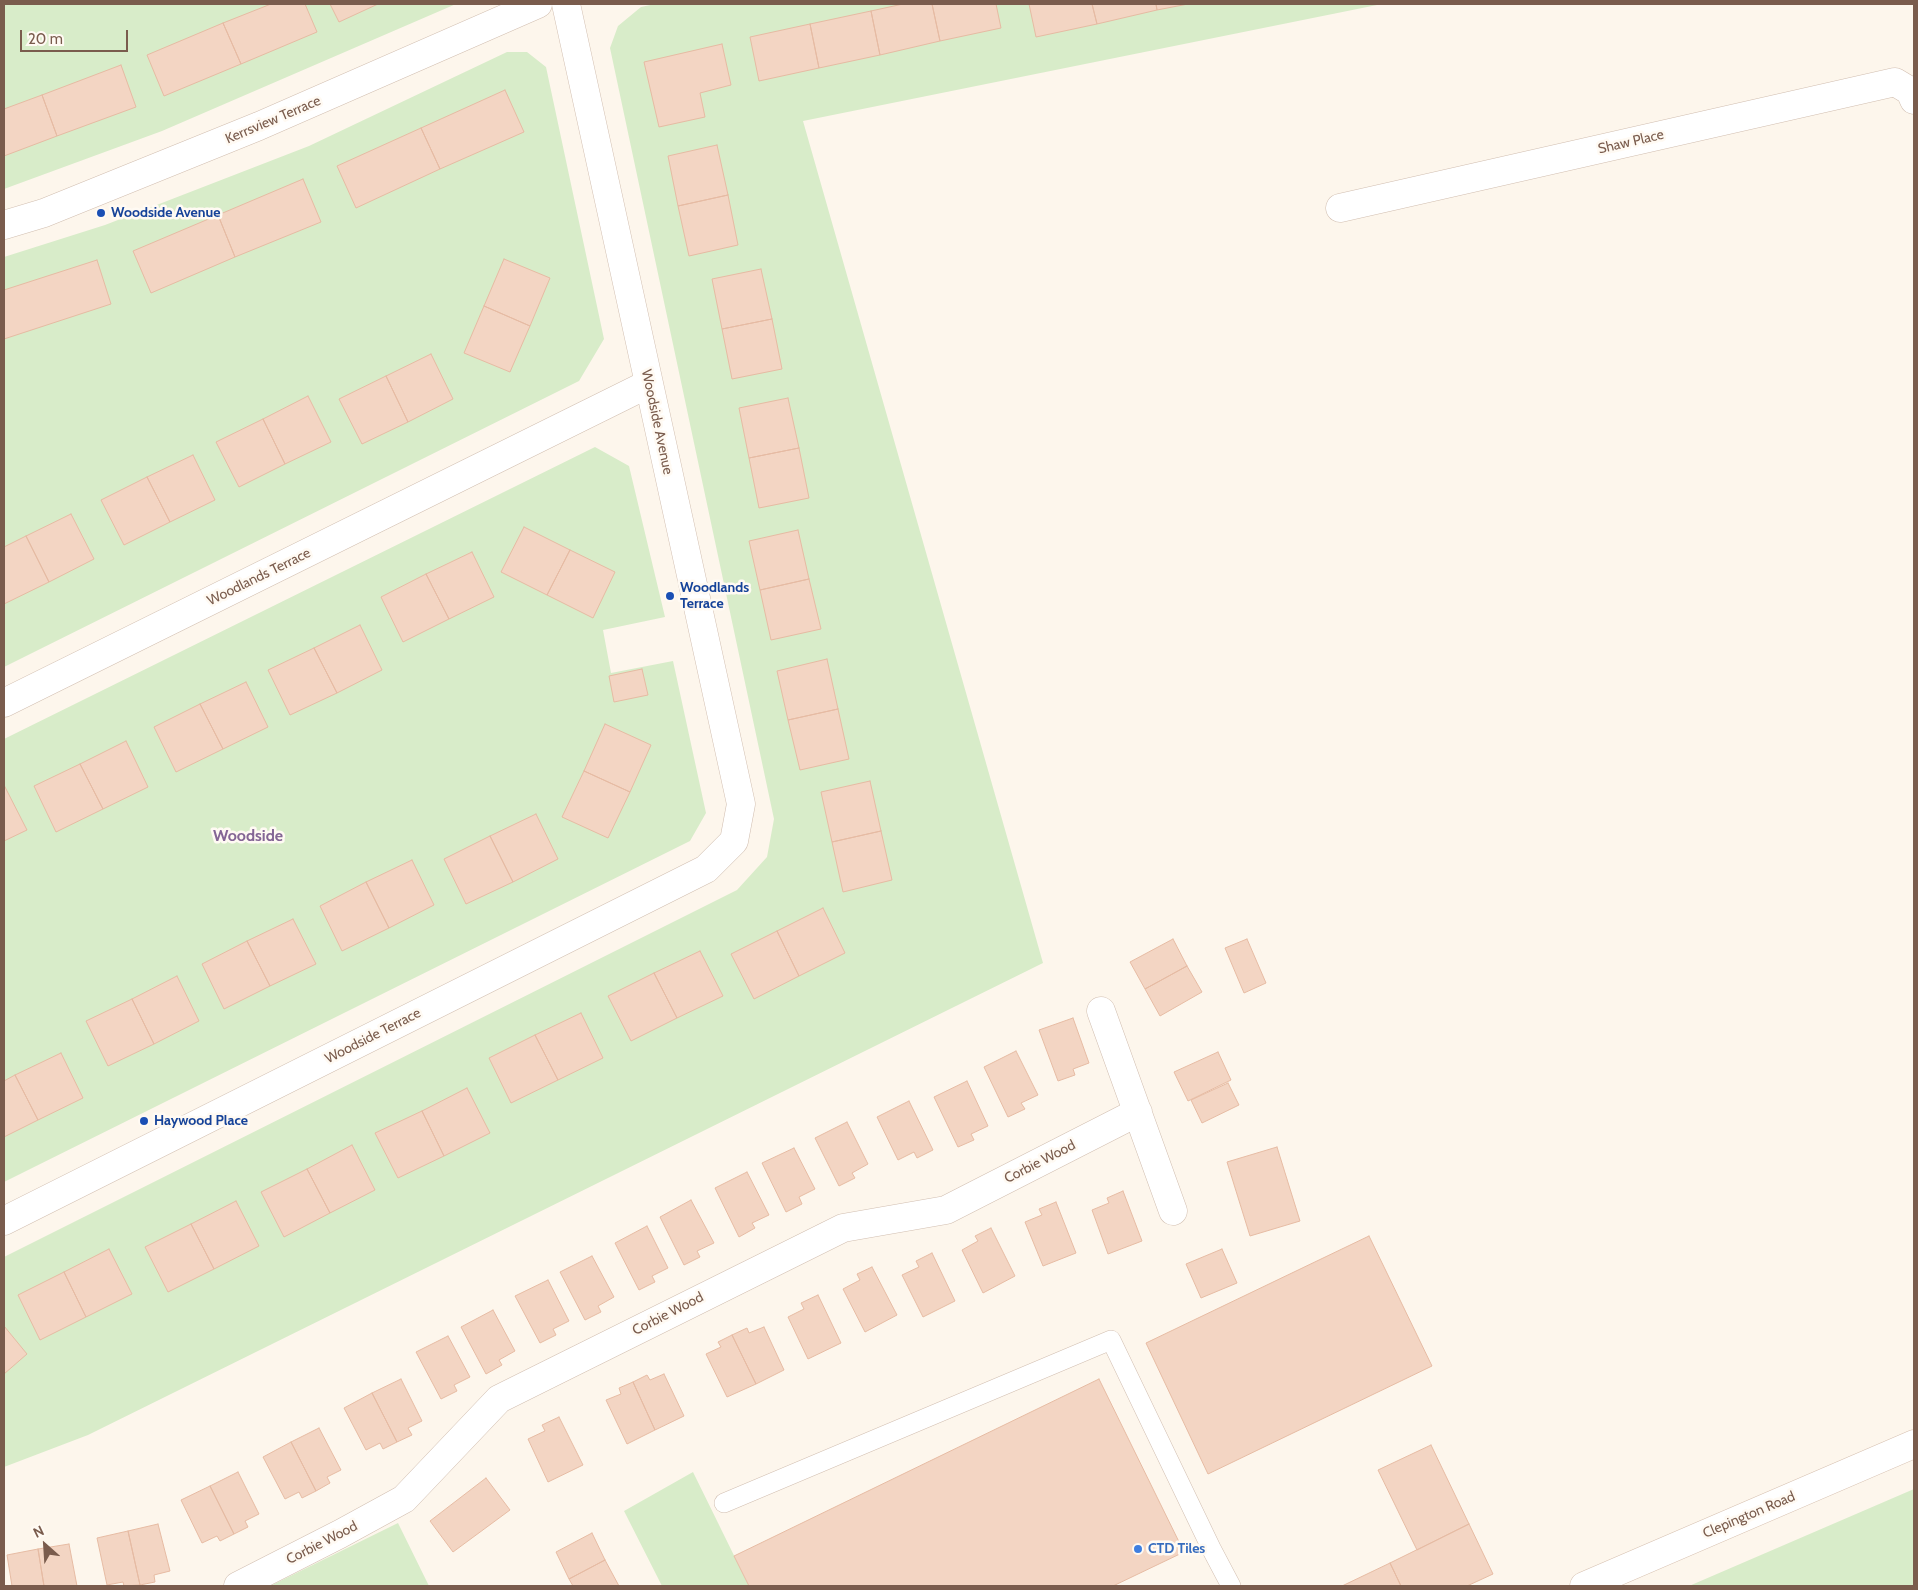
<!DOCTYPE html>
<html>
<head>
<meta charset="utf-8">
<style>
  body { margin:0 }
  #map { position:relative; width:1918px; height:1590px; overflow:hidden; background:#fdf6ec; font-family:Cabin,sans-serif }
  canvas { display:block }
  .frame { position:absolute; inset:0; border:5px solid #7a5c4d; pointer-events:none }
  .north { position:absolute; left:20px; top:1520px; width:50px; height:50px; -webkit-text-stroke:4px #fffaf3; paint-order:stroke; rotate:334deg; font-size:14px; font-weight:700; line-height:20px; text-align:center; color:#7a5c4d }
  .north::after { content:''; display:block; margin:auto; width:18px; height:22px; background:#7a5c4d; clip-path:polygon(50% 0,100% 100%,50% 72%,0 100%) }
  .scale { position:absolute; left:20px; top:30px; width:108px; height:22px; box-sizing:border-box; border:2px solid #7a5c4d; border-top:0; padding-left:6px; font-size:15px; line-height:18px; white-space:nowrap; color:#7a5c4d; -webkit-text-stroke:4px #fffaf3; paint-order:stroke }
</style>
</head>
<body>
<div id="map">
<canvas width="1918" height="1590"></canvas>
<div class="frame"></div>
<div class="north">N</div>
<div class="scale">20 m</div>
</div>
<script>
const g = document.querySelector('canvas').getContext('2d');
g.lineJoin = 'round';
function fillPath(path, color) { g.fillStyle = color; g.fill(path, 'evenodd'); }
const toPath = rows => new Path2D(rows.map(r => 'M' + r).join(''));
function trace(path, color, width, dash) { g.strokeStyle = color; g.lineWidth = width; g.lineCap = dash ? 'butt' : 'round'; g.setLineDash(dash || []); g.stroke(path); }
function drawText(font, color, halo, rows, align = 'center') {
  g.font = font + ' Cabin,sans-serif'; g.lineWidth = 5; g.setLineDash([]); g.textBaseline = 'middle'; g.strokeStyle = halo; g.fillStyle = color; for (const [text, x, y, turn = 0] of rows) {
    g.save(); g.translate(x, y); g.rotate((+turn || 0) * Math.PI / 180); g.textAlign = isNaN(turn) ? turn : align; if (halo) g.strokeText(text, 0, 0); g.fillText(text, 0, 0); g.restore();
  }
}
fillPath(toPath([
  [4,4,456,4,162,131,4,189],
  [655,4,1382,4,803,121,1043,963,88,1435,4,1467,4,1257,737,890,767,857,774,819,610,48,618,26,641,7],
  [507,52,527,52,546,67,604,339,579,381,4,667,4,257,105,225,309,146],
  [595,447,629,466,665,617,603,630,611,673,673,661,706,813,690,841,4,1182,4,739],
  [693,1472,749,1586,662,1586,624,1511],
  [1914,1489,1914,1586,1689,1586],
  [398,1523,429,1586,270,1586]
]), '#d8ecc9');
const building = toPath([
  [271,4,305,4,317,32,241,64,223,23,271,4],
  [330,4,378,4,339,22,330,4],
  [903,4,932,4,940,41,880,55,871,11,903,4],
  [932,4,996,4,1001,28,940,41,932,4],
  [1029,4,1092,4,1097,24,1036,37,1029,4],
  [1092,4,1156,4,1157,10,1097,24,1092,4],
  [1156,4,1188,4,1157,10,1156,4],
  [871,11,880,55,819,68,810,24,871,11],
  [223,23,241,64,164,96,147,55,223,23],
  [810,24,819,68,759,81,750,37,810,24],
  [722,44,731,85,700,93,705,117,659,127,644,62,722,44],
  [121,65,136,107,57,136,42,95,121,65],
  [505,90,524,132,440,169,421,128,505,90],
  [42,95,57,136,4,156,4,109,42,95],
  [421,128,440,169,356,208,337,166,421,128],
  [717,145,728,195,678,206,668,156,717,145],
  [303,179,321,222,235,257,218,215,303,179],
  [728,195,738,245,689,256,678,206,728,195],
  [218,215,235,257,151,293,133,251,218,215],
  [504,259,550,278,530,326,484,306,504,259],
  [97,260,111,304,4,339,4,290,97,260],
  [761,269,772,319,722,329,712,279,761,269],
  [484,306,530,326,510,372,464,353,484,306],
  [772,319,782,369,732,379,722,329,772,319],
  [431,354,453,399,408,422,386,376,431,354],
  [386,376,408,422,362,444,339,399,386,376],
  [308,396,331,442,285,464,263,419,308,396],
  [788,398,799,448,749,458,739,408,788,398],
  [263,419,285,464,239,487,216,442,263,419],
  [799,448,809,498,759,508,749,458,799,448],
  [193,455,215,500,170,522,147,477,193,455],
  [147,477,170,522,124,545,101,500,147,477],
  [71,514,94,559,49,582,26,536,71,514],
  [524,527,570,550,547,595,501,572,524,527],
  [798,530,809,579,760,590,749,541,798,530],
  [26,536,49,582,4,604,4,547,26,536],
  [570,550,615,572,593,618,547,595,570,550],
  [472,552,494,597,449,619,426,574,472,552],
  [426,574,449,619,403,642,381,597,426,574],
  [809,579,821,629,771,640,760,590,809,579],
  [360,625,382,670,337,693,314,648,360,625],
  [314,648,337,693,290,715,268,670,314,648],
  [827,659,838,709,788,720,777,671,827,659],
  [642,669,648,695,614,702,609,676,642,669],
  [246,682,268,727,223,749,200,704,246,682],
  [200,704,223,749,176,772,154,727,200,704],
  [838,709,849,759,800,770,788,720,838,709],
  [605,724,651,745,630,792,584,771,605,724],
  [126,741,148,787,103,809,80,764,126,741],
  [80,764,103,809,56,832,34,786,80,764],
  [584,771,630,792,608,838,562,817,584,771],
  [870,781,881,831,832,842,821,792,870,781],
  [4,785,27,830,4,841,4,785],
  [536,814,558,859,513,882,490,836,536,814],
  [881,831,892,880,843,892,832,842,881,831],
  [490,836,513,882,466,904,444,859,490,836],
  [412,860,434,905,389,928,366,882,412,860],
  [366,882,389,928,342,951,320,906,366,882],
  [823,908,845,953,799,976,777,931,823,908],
  [293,919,316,964,270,986,247,941,293,919],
  [777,931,799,976,754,999,731,954,777,931],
  [1173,939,1187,966,1145,989,1130,962,1173,939],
  [1247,939,1266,983,1244,993,1225,948,1247,939],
  [247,941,270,986,224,1009,202,964,247,941],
  [700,951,723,996,677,1018,654,973,700,951],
  [1187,966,1202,992,1160,1016,1145,989,1187,966],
  [654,973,677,1018,631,1041,608,996,654,973],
  [177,976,199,1021,154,1044,132,999,177,976],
  [132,999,154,1044,108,1066,86,1021,132,999],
  [581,1013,603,1058,558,1080,535,1035,581,1013],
  [1073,1018,1089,1063,1073,1069,1075,1075,1058,1081,1039,1030,1073,1018],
  [535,1035,558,1080,511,1103,489,1058,535,1035],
  [1016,1051,1038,1095,1021,1103,1025,1109,1008,1117,984,1067,1016,1051],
  [1218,1052,1231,1080,1188,1101,1174,1072,1218,1052],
  [61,1053,83,1098,38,1120,15,1075,61,1053],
  [15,1075,38,1120,4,1137,4,1081,15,1075],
  [967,1081,988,1126,971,1134,974,1140,958,1147,934,1097,967,1081],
  [1228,1083,1239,1105,1202,1123,1191,1100,1228,1083],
  [467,1088,490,1133,444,1156,422,1111,467,1088],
  [909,1101,933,1150,917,1158,914,1152,898,1160,877,1117,909,1101],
  [422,1111,444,1156,398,1178,375,1133,422,1111],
  [847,1122,868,1164,852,1173,855,1178,839,1186,815,1138,847,1122],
  [352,1145,375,1190,330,1213,307,1169,352,1145],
  [1277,1147,1300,1221,1250,1236,1227,1162,1277,1147],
  [794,1148,815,1189,799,1197,802,1204,786,1212,762,1163,794,1148],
  [307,1169,330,1213,284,1237,261,1192,307,1169],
  [747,1172,769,1215,752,1223,755,1228,739,1237,715,1188,747,1172],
  [1123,1191,1142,1241,1108,1254,1092,1210,1109,1203,1107,1198,1123,1191],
  [691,1200,714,1243,697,1251,700,1257,684,1265,660,1217,691,1200],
  [236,1201,259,1246,214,1269,191,1224,236,1201],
  [1056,1202,1076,1253,1043,1266,1025,1222,1042,1215,1039,1209,1056,1202],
  [191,1224,214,1269,168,1292,145,1247,191,1224],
  [647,1226,668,1268,652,1276,655,1282,639,1290,615,1243,647,1226],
  [991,1228,1015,1276,983,1293,962,1250,978,1241,975,1236,991,1228],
  [1369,1236,1432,1366,1208,1474,1146,1343,1369,1236],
  [109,1249,132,1294,86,1317,64,1272,109,1249],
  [1222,1249,1237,1283,1201,1298,1186,1264,1222,1249],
  [932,1253,955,1301,923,1317,902,1275,919,1267,916,1261,932,1253],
  [592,1256,614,1297,598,1306,601,1312,585,1320,560,1272,592,1256],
  [872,1267,897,1315,865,1332,843,1289,860,1280,857,1274,872,1267],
  [64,1272,86,1317,40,1340,18,1295,64,1272],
  [548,1280,569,1321,553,1329,556,1335,540,1343,515,1296,548,1280],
  [818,1295,841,1343,808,1359,788,1317,804,1309,801,1303,818,1295],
  [493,1310,515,1351,499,1360,502,1365,486,1374,461,1327,493,1310],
  [4,1326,27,1354,4,1374,4,1326],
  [764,1327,784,1370,756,1384,732,1335,747,1328,749,1333,764,1327],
  [732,1335,756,1384,727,1397,706,1354,721,1347,718,1342,732,1335],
  [448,1336,470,1377,454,1385,457,1391,441,1399,416,1352,448,1336],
  [664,1374,684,1416,655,1430,633,1382,647,1375,650,1380,664,1374],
  [401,1379,422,1421,408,1428,412,1435,397,1442,372,1393,401,1379],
  [1099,1379,1184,1552,1113,1586,749,1586,734,1556,1099,1379],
  [633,1382,655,1430,627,1444,606,1400,621,1394,619,1388,633,1382],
  [372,1393,397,1442,383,1449,380,1443,366,1450,344,1408,372,1393],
  [559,1417,583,1465,548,1482,528,1439,545,1431,542,1425,559,1417],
  [319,1428,341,1470,327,1477,330,1483,316,1491,291,1442,319,1428],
  [291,1442,316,1491,302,1498,299,1492,285,1499,263,1457,291,1442],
  [1431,1445,1469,1524,1417,1550,1378,1470,1431,1445],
  [238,1472,259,1514,245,1521,248,1527,234,1534,210,1486,238,1472],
  [486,1478,510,1510,453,1552,430,1521,486,1478],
  [210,1486,234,1534,220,1541,217,1536,202,1543,181,1500,210,1486],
  [158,1524,170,1571,154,1575,155,1582,140,1585,128,1531,158,1524],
  [1469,1524,1493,1574,1467,1586,1401,1586,1390,1563,1469,1524],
  [128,1531,140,1585,124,1586,123,1582,107,1585,97,1538,128,1531],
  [592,1533,605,1560,569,1579,556,1552,592,1533],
  [69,1544,77,1586,44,1586,38,1549,69,1544],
  [38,1549,44,1586,12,1586,7,1555,38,1549],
  [605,1560,619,1586,573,1586,569,1579,605,1560],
  [1390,1563,1401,1586,1342,1586,1390,1563]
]);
fillPath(building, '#f3d5c3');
trace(building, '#e6bba3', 1);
const lane = toPath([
  [724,1503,1111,1340,1212,1550,1231,1586]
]);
const street = toPath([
  [1340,208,1895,82,1910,91,1914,100],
  [4,225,44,213,259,126,538,4],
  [4,703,648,384],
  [1101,1011,1173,1211],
  [4,1221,706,869,734,841,741,804,566,4],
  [238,1586,340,1534,404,1499,499,1399,843,1228,946,1210,1138,1112]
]);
const secondary = toPath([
  [1584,1586,1914,1444]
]);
trace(lane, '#d1beb0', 20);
trace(street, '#d1beb0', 29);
trace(secondary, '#d6c0b0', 29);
trace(lane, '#fff', 19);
trace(street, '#fff', 28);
trace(secondary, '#fff', 28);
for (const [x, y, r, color] of [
  [101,213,5,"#1a4fb4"],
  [670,596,5,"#1a4fb4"],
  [144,1121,5,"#1a4fb4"],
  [1138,1549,5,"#3f7fe0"]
]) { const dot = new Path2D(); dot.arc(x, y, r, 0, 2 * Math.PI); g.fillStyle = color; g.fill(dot); trace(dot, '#fffaf3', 2); }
drawText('14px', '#7a5c4d', '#fffaf3', [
  ["Kerrsview Terrace",273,120,-23],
  ["Shaw Place",1631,142,-13],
  ["Woodside Avenue",657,422,78],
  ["Woodlands Terrace",259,577,-26],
  ["Woodside Terrace",373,1036,-27],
  ["Corbie Wood",1040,1162,-27],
  ["Corbie Wood",668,1314,-27],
  ["Clepington Road",1749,1515,-23],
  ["Corbie Wood",322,1543,-27]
]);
drawText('bold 14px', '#164399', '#fffaf3', [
  ["Woodside Avenue",111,213],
  ["Woodlands",680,588],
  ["Terrace",680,604],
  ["Haywood Place",154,1121]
], 'left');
drawText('bold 14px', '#366cbe', '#fffaf3', [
  ["CTD Tiles",1148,1549]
], 'left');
drawText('bold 16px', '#846695', '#fffaf3', [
  ["Woodside",248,836]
]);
</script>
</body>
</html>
